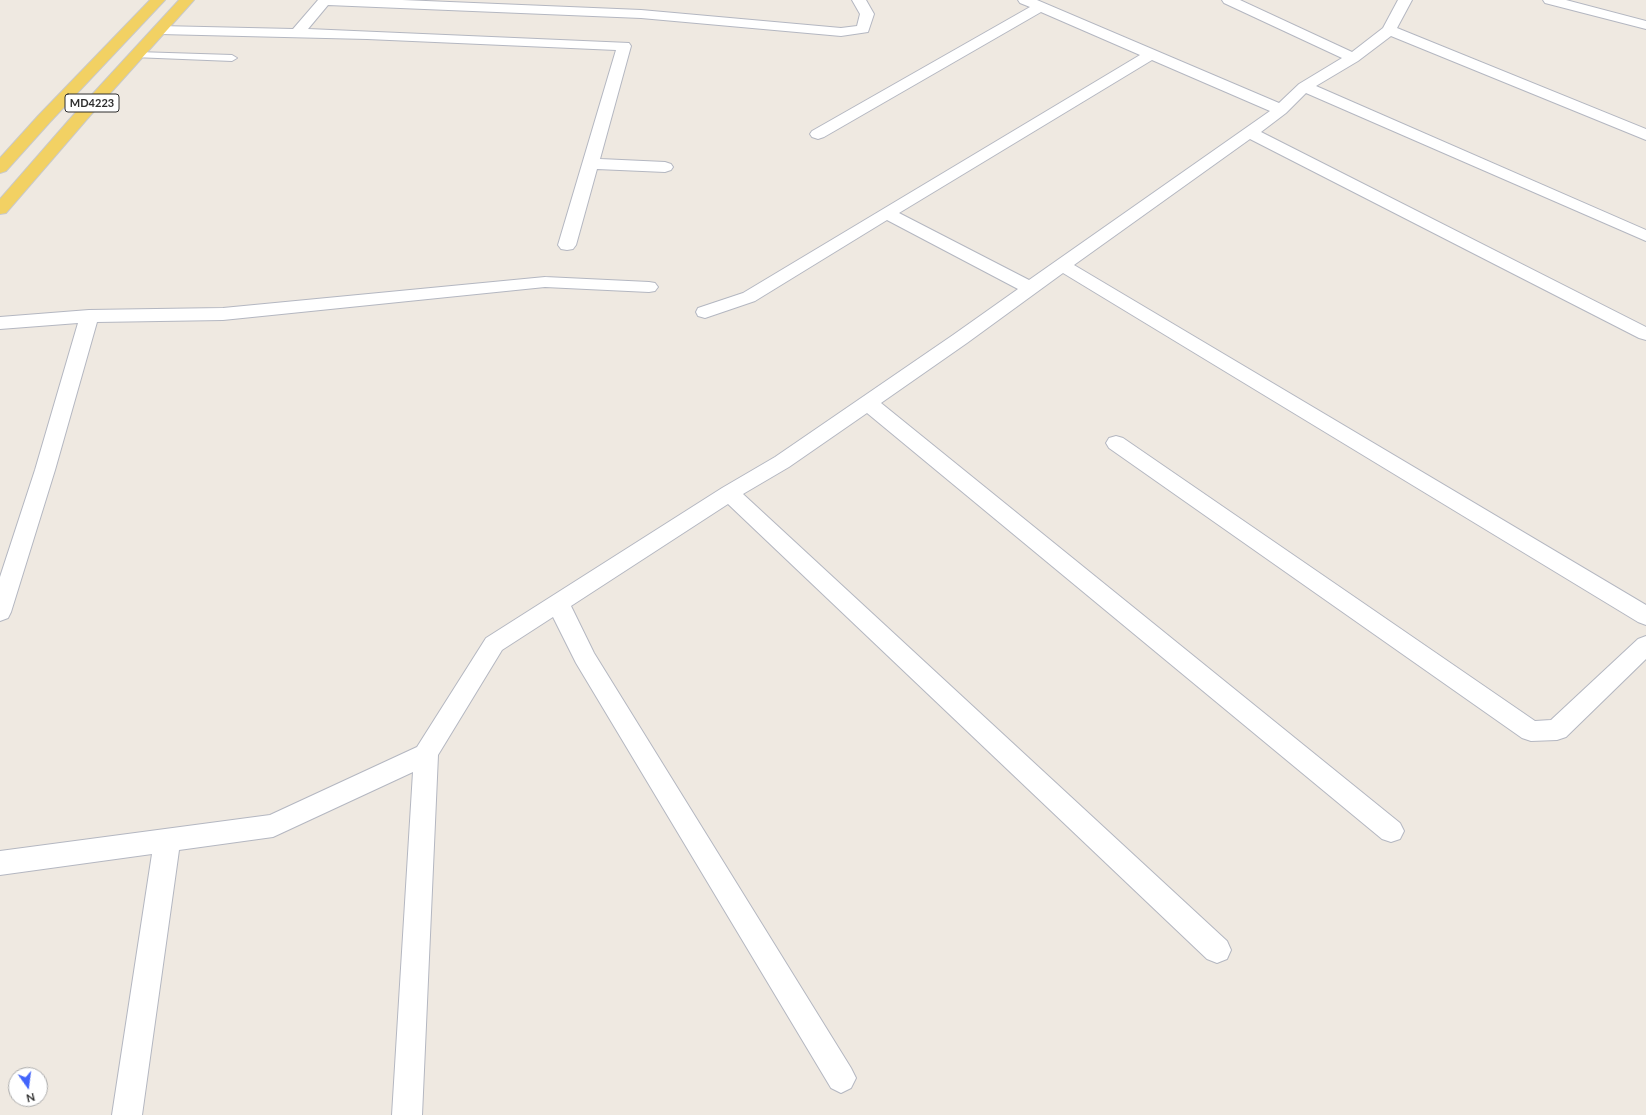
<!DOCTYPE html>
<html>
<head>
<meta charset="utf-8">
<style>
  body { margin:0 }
  #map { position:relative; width:1646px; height:1115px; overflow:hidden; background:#efe9e1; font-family:Lato,sans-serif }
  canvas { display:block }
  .north { position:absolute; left:8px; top:1067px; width:40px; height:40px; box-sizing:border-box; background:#fff; border:1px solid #ababab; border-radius:50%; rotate:166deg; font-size:11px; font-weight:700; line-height:16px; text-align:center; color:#2e2e2e }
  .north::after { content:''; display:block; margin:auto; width:14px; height:18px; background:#4264fb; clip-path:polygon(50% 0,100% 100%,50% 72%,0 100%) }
</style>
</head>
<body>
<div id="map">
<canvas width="1646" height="1115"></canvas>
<div class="north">N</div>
</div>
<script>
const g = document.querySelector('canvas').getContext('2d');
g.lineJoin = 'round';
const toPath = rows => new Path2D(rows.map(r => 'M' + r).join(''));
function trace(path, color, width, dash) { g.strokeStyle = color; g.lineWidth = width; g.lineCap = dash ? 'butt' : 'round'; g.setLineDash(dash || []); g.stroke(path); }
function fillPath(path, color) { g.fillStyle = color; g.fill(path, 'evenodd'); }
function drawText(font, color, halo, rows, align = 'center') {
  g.font = font + ' Lato,sans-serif'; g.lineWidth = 3.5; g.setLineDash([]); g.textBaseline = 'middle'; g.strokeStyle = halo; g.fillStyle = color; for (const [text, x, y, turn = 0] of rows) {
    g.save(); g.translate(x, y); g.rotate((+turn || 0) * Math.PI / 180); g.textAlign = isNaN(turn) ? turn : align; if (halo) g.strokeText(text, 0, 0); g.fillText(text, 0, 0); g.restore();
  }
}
const service = toPath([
  [137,52,232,55,237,58,232,61,133,57,132,55,133,53,137,52]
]);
const minor = toPath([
  [318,0,402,0,641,10,841,28,857,26,860,14,852,0,866,0,874,14,868,32,841,36,641,18,328,5,308,29,629,43,631,46,600,159,665,162,671,164,673,167,671,170,665,172,597,169,576,245,573,249,567,250,561,249,558,245,616,50,367,39,160,34,155,33,153,30,155,27,160,26,293,29,318,0],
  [1018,0,1037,0,1279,103,1299,84,1342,58,1224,3,1222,0,1240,0,1352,52,1383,28,1398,0,1412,0,1397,28,1646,129,1646,140,1391,36,1358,61,1316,86,1646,230,1646,241,1306,93,1286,113,1261,132,1646,327,1646,340,1639,338,1250,139,1074,265,1646,605,1646,625,1638,622,1063,273,967,343,881,403,1400,823,1404,831,1400,839,1391,842,1382,839,867,413,789,467,743,494,1227,941,1231,950,1227,959,1217,963,1207,959,728,504,571,606,594,653,851,1068,856,1078,851,1088,841,1093,831,1088,576,663,553,617,502,650,438,755,422,1115,392,1115,413,772,273,837,179,850,142,1115,112,1115,152,854,0,875,0,851,270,815,417,747,486,638,722,488,775,457,953,335,1018,289,887,220,755,301,705,318,698,316,696,312,698,308,743,293,1140,55,1041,12,824,137,818,139,812,137,810,134,812,131,1030,7,1020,3,1018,0],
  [1152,60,1270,111,1029,280,899,213,1152,60],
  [1543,0,1566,0,1646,21,1646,29,1545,3,1543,0],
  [545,277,649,282,655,283,658,287,655,291,649,292,545,287,223,320,97,322,55,470,11,612,8,618,0,621,0,577,35,470,78,323,0,329,0,317,89,310,223,308,545,277],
  [1116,436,1123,438,1535,721,1551,720,1638,639,1646,636,1646,659,1566,737,1557,740,1531,741,1522,738,1109,448,1106,443,1109,438,1116,436]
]);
const primary = toPath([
  [150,0,165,0,50,122,6,171,0,173,0,158,38,116,150,0],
  [179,0,194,0,88,118,6,213,0,214,0,199,76,112,179,0]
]);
trace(service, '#b4b7c1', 2);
trace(minor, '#b4b7c1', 2);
trace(primary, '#c9c9c9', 2);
fillPath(service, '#fff');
fillPath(minor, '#fff');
fillPath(primary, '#f2d163');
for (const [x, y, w] of [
  [92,103,54]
]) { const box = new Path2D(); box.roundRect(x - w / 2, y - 9, w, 18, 3); g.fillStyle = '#fff'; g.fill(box); trace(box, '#2e2e2e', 1); }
drawText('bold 11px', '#2e2e2e', null, [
  ["MD4223",92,103]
]);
</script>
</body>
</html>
